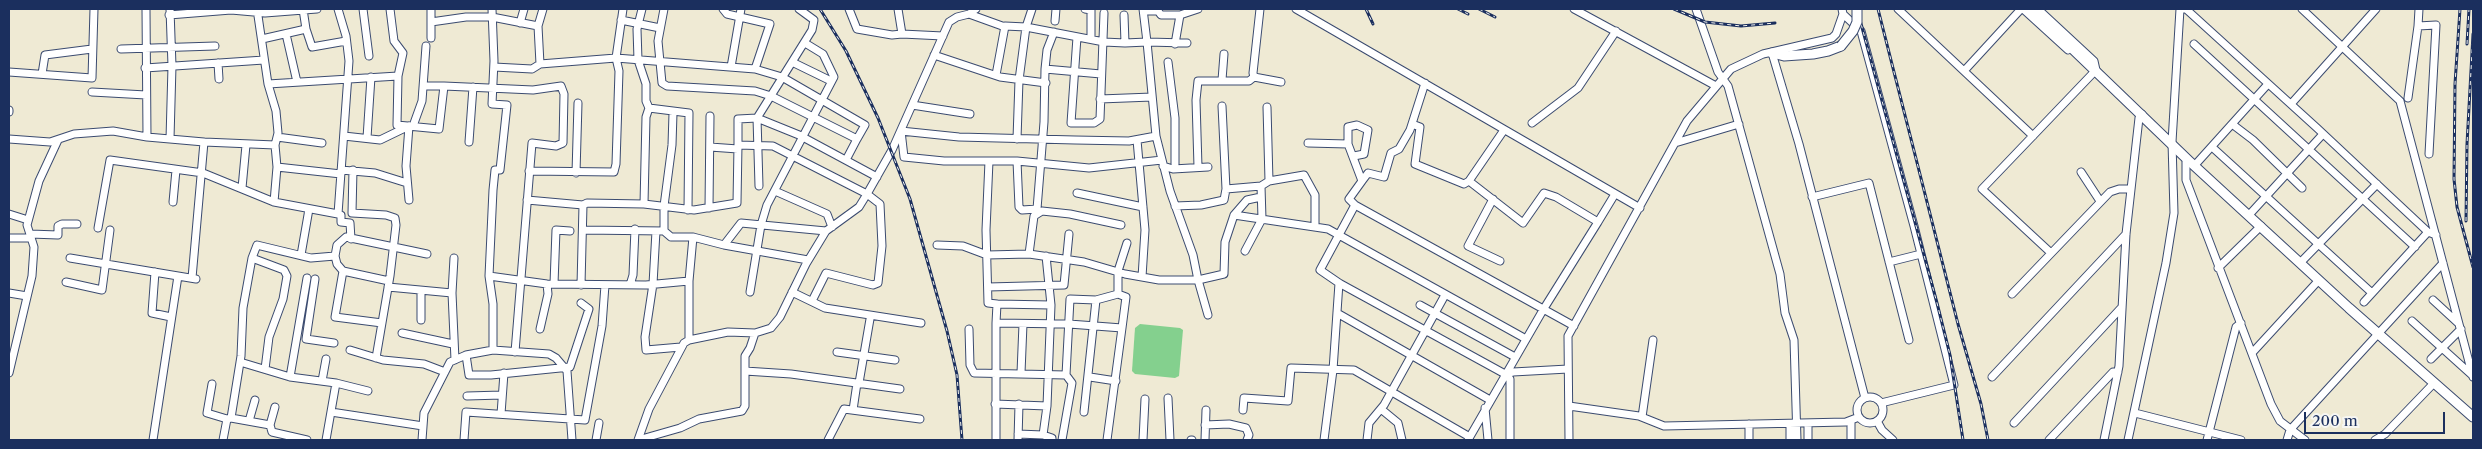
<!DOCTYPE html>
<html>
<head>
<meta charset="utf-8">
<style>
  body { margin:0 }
  #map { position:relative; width:2482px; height:449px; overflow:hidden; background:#efead4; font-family:"Libre Caslon Text",serif }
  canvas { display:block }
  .frame { position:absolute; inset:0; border:10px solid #1b2f5e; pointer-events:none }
  .scale { position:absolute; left:2304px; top:412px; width:141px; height:22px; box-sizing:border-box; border:2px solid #1b2f5e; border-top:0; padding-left:6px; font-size:15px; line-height:18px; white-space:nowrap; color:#1b2f5e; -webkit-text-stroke:4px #f6f6f2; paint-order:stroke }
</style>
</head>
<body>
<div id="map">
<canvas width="2482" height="449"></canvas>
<div class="frame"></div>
<div class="scale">200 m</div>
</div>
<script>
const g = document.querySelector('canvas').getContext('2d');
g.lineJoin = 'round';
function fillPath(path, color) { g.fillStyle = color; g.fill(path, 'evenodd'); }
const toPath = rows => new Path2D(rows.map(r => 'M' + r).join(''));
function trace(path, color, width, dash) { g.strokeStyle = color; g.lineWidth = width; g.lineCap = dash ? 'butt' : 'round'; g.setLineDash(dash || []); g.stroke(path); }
fillPath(toPath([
  [1140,324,1180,328,1183,330,1179,376,1175,378,1135,374,1132,371,1135,328]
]), '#84d08e');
const minor = toPath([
  [146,9,147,137,204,142,192,278],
  [170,9,172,66,170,139],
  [257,9,268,84,398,76,397,125,439,129,444,86,533,90,561,86,564,94,563,143,556,146,532,143,515,352],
  [303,9,306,29,312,47,346,41],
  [363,9,369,56],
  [390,9,394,41,403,53,398,76],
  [431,9,431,38],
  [642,9,637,29,638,60,646,84,646,101,649,108,689,113,688,210],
  [664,9,658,41,662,83,667,86,755,91,771,96,857,139,846,160],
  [723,9,727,14,770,24,755,69],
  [799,9,814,20,812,30,757,118,799,135,877,177],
  [849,9,857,29,892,35,902,34],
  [898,9,902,34,943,36],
  [1032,9,1026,27,1104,42,1125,43,1147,42,1143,9],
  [1085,9,1091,10,1091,39],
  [1260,9,1253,73,1254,77,1281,82],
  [1296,9,1640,208],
  [1574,9,1716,86],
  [1696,9,1718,72,1728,86,1780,274,1785,313,1794,340,1797,440],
  [1842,9,1843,14,1861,31,1914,226,1954,385,1881,403],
  [1898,9,2033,136],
  [2023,9,2068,50],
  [2038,9,2094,61,2096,70],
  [2180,9,2186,9,2317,128,2428,232,2436,235],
  [2302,9,2400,101,2473,377],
  [2419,9,2418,26,2436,25,2429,154],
  [1144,11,1158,11,1161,15,1180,15],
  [969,14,1005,27],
  [169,15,231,10,265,13,317,9],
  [1124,15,1125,43],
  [621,20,660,28],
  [1055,21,1056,9],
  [431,22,466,17,492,17,538,26],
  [520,23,524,9],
  [286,34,297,82],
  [1077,37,1071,123,1094,123,1100,119,1104,13],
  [262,39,306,29],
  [1175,44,1180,15,1198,9],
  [2194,44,2415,247],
  [121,49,215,46],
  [1772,53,1799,144,1865,398],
  [934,55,1000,77,1046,83],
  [792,62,831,81],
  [1168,62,1175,118,1175,164],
  [218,63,219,79],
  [540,64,538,26,543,9],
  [494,67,532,69,540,64,616,58,755,69,782,77,865,125,857,139],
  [731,67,741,9],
  [145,68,264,60],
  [1045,69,1101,74],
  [1964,71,2021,9],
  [9,72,92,78,94,9],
  [42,74,45,55,92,49],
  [996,75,1005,26,1026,27,1019,80,1017,139],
  [1222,80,1224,54],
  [426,86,444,86],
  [92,92,146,95],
  [2408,98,2418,26],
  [1100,99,1152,97],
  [2291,104,2376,9],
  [912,105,970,114],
  [1267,107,1269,181],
  [9,110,9,112],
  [1532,123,1578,88,1616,31],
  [1412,124,1420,127,1415,164,1464,184,1469,181],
  [2232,124,2253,140,2302,188],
  [413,126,422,101,426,46],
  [1504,130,1469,181,1523,223,1544,193,1556,197,1598,222,1615,194],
  [344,136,380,140,409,126],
  [1156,136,1129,141,1075,140,959,137,901,131,904,157,944,161,1017,161,1089,168,1162,160],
  [277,137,322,143],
  [367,138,371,77],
  [9,139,50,142,74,134,113,131,147,137],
  [1137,140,1145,230,1142,277],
  [204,142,275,145,278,133,276,111,268,84],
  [469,142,473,87],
  [1308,143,1348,144],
  [1675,143,1739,124],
  [738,145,738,119,757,118,759,186],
  [710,147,738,149],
  [2212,147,2372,293],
  [1354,156,1364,154,1368,130,1357,125,1348,127,1348,144,1362,181,1349,199,1355,205,1574,326],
  [2188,160,2186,162,2186,180,2271,404,2280,421,2305,440],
  [989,161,986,230,988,303,997,304,996,323],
  [1017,161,1019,207,1022,210,1037,209,1044,122,1045,69,1047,50,1054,32],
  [2195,165,2268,84],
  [1163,166,1173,169,1208,167],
  [277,167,341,174],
  [1198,167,1196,100,1198,81,1249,81,1254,77],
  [341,170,375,173,407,183],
  [353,170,352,213,386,215,395,218,396,225,390,276,376,358],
  [529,171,614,172,616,164,619,71,616,58,623,9],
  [2081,172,2100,201],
  [576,173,578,103],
  [1362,181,1368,173,1384,177,1391,153,1399,149,1410,130,1425,83],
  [242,188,246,145],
  [1226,189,1261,186,1269,181,1304,175,1315,195,1315,225],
  [775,191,827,214,832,227],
  [1077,193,1143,207],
  [1812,197,1869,183,1909,340],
  [1493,199,1468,246,1500,261],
  [409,200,406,166,409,126],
  [527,200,583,205,587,203,644,204,694,210,737,203,738,145,773,146,867,194,880,204,882,246,878,283,873,285,826,273,812,301],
  [173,202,176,170],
  [274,202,277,167,275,145],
  [644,204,646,117,649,108],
  [1355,205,1320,270,1339,283,1505,374,1510,379,1510,440],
  [1175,206,1201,205,1224,200,1226,189,1222,106],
  [709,208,710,116],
  [9,214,28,220],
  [338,214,341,215,341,222,350,223,351,239],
  [1234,215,1247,200,1261,197],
  [2249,215,2323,134],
  [98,228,110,160,203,173,274,202,338,214,349,61,346,36,338,9],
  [583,230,664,231,671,237,693,237],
  [656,231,653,284,645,337,646,350,681,347],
  [664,231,664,206,672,145,673,113],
  [30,234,58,235,58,226,62,224,77,224],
  [9,238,31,238],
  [724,245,808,260],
  [937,245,963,246,987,255,1029,254,1084,262,1125,274,1159,280,1198,280,1193,255,1170,191,1156,136,1147,42,1187,43],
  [1245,251,1262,219,1261,186],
  [2051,253,1982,189,2096,70],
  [1029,254,1034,216,1042,211,1070,214,1121,225],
  [301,255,309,209],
  [70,258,196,279],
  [252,258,284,270,287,276,283,299,269,337,265,369],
  [454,258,452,293,455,360],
  [1889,262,1921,254],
  [2300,263,2377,184],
  [2218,268,2261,226],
  [343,271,337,264,335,256,337,245,346,237,427,254],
  [155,272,152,313,171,317],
  [489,276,493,190,495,170,500,170,507,105,492,104,494,61,492,9],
  [315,279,306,339,334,343],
  [66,282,102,290,110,230],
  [554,284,556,230,570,231],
  [581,285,583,205],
  [630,285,633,275,635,229],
  [388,287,452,293],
  [988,287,1064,285,1069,234],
  [750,292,761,225,767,205,834,77,823,54,805,43],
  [792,292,825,308,921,323],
  [9,293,27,296],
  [2012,294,2110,192,2119,189,2131,189],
  [2433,300,2458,323],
  [2364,302,2428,232],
  [997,304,1051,305],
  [1420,305,1515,357],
  [1337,313,1490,400],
  [1208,315,1198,280,1224,274,1225,242,1234,215,1328,229,1526,339],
  [421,320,421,291],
  [2412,321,2473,376],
  [382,323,335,317,343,271,389,281],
  [540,329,548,294,547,284],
  [969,329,970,365,974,373,1066,375],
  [402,333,453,344],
  [689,340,689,281],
  [350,350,383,360,424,364,445,372],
  [493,350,549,354,556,358,567,371,572,440],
  [837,352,895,360],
  [2252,353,2319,280],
  [466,355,469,375,491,375,570,367,589,309,581,303],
  [2431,359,2461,329],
  [240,362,290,377,336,383,368,391],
  [745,371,791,374,900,389],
  [9,373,32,276,34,247,27,225,39,181,58,140],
  [1021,373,1023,324],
  [1505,374,1513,372,1568,369],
  [290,377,307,278],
  [1090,377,1116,381],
  [1992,377,2126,234],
  [322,381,326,359],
  [859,383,870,319],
  [212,384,207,413,227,419],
  [467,396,502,395],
  '1857 410a13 13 0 1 1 26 0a13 13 0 1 1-26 0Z',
  [1168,398,1170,440],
  [995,404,1047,406],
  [1569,406,1639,416,1664,426,1846,422,1859,417],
  [275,407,270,425,272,432,307,440],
  [1485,408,1488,440],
  [1381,409,1398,423,1402,440],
  [853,410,857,383],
  [1243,410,1244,398,1288,401,1291,368,1354,370,1468,436],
  [331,412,423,426],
  [1084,412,1096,300],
  [2135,413,2241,440],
  [501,414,504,373],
  [1642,417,1653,340],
  [231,418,270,425],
  [249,421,255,400],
  [1851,421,1851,440],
  [1877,421,1882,430,1893,440],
  [1808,423,1808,440],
  [2014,423,2122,307],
  [1749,424,1749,440],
  [1790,424,1790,440],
  [1205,425,1229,424,1246,428,1249,435,1247,440],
  [1018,434,1043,435,1052,438,1052,440],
  [1043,435,1047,406,1051,305,1046,256],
  [153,440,178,276],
  [223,440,227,419,231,418,241,356,243,308,252,258,257,245,311,258,335,256],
  [326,440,336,383],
  [422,440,424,413,450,362,466,355,493,350,493,304,489,276,547,284,646,285,689,281,693,237,724,245,741,223,826,231],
  [464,440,466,412,585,420,602,326,605,285],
  [596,440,599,423],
  [638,440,649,409,684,343,689,340,728,332,755,333,771,328,780,317,806,264,826,231,859,207,867,194,892,150,949,22,957,17,969,14,976,9],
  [638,440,680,428,699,419,742,411,745,406,745,356,750,348,755,333],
  [828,440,844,409,920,419],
  [996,440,996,323,1069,324,1122,328,1126,297,1118,294,1118,271,1127,243],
  [1018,440,1019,404],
  [1062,440,1072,383,1066,375,1070,299,1096,300,1118,294],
  [1107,440,1122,328],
  [1143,440,1145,399],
  [1191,440,1192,440],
  [1205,440,1206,410],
  [1324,440,1333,370,1339,283],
  [1367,440,1369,423,1384,405,1445,295],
  [1468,440,1543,310,1598,222],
  [1569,440,1568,336,1687,121,1731,69,1763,54,1832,38,1836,34,1843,14],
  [2049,440,2113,372,2118,372],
  [2104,440,2119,366,2126,234,2139,118,2142,114],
  [2128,440,2166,263,2174,213,2172,142,2180,9],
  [2207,440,2236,327,2241,323],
  [2287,440,2290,430,2443,263],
  [2375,440,2385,434,2434,383]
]);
const major = toPath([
  [2031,9,2188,160,2349,308,2473,417],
  [1772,53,1784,56,1813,54,1828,51,1841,46]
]);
trace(minor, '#3b4b70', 9);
trace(major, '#3b4b70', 11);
trace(minor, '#fff', 7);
trace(major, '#fff', 9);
const rail = toPath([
  [820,9,846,51,878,118,910,199,947,331,957,375,962,440],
  [1366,9,1373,24],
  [1458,9,1468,14],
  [1479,9,1495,17],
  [1674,9,1705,22,1741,26,1775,23],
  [1857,9,1937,303,1950,355,1963,440],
  [1878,9,1958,324,1981,404,1988,440],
  [2460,9,2455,84,2454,179,2457,207,2473,267],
  [2467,44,2469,9],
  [2466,221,2467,144,2473,34]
]);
trace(rail, '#1b2f5e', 3);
trace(rail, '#f6f6f2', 1, [4]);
const majorBridge = toPath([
  [1841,46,1853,31,1857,22,1857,9]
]);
trace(majorBridge, '#3b4b70', 11, []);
trace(majorBridge, '#fff', 9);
</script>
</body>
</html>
